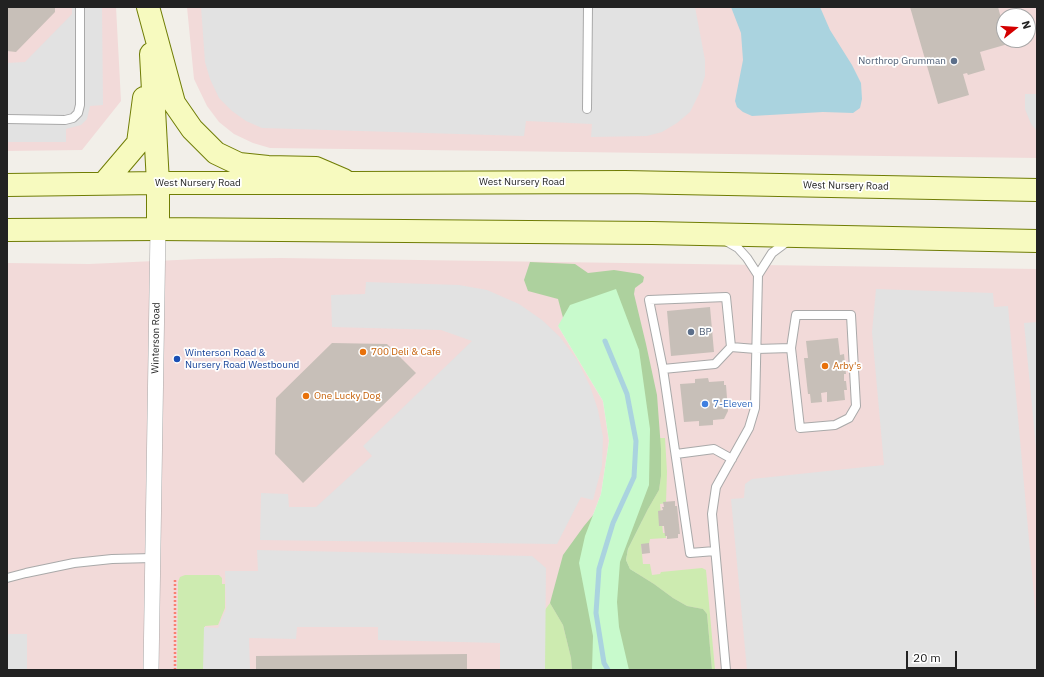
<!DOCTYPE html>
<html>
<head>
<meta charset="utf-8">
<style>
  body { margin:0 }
  #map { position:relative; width:1044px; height:677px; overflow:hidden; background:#f2efe9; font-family:"IBM Plex Sans",sans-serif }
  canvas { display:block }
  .frame { position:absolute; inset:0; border:8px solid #222; pointer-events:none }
  .north { position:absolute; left:996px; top:8px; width:40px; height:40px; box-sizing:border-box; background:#fff; border:1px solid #a7a7a7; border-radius:50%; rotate:73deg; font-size:11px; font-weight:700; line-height:16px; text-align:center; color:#222 }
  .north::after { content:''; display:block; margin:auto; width:14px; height:18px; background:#d40000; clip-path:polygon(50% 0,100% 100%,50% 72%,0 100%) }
  .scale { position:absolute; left:906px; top:651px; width:51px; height:18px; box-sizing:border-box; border:2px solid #222; border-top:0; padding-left:5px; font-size:12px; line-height:14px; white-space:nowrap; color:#222; -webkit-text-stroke:3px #fff; paint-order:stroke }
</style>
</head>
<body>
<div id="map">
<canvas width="1044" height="677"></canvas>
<div class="frame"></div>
<div class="north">N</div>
<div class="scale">20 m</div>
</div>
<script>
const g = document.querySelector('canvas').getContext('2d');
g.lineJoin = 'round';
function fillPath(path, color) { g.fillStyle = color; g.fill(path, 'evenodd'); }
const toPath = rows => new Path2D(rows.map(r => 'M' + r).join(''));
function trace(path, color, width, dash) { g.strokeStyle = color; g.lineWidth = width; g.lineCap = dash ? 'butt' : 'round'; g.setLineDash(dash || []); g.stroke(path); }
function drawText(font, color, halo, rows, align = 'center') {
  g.font = font + ' "IBM Plex Sans",sans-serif'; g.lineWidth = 3.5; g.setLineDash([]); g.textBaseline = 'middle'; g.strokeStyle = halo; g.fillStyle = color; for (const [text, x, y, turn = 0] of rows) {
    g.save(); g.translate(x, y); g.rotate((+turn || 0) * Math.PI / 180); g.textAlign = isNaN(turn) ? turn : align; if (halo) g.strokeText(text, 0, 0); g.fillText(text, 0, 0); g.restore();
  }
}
fillPath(toPath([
  [7,7,116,7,121,101,82,150,7,151],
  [187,7,1037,7,1037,158,270,148,253,143,234,134,219,122,207,106,194,79],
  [1004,16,1028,16,1028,40,1004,40],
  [281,258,1037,269,1037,670,629,670,650,429,558,326,603,401,609,441,601,494,585,536,592,670,7,670,7,263,89,264,199,259]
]), '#f2dad9');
fillPath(toPath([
  [660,438,665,438,667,472,666,503,660,504,663,533,666,533,666,538,650,539,649,544,641,544,643,564,650,564,652,575,660,574,661,572,702,568,706,570,715,670,712,670,707,614,703,609,687,606,673,598,654,584,630,569,626,560,628,549,648,509,659,490,661,476],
  [185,575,219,575,222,578,222,584,225,584,225,608,218,625,205,626,204,670,177,670,178,582,180,577],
  [550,603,563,625,571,658,572,670,545,670,545,637,537,621]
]), '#cdebb0');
fillPath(toPath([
  [530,262,575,264,588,273,614,270,640,274,644,277,643,282,635,288,634,294,646,344,657,395,661,449,661,476,659,490,648,509,628,549,626,560,630,569,654,584,673,598,687,606,703,609,707,614,712,670,572,670,571,658,563,625,550,603,563,555,584,526,604,502,621,426,566,329,558,299,528,291,524,280]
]), '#add19e');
fillPath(toPath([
  [616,289,639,350,650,429,649,485,620,562,617,602,619,627,629,670,592,670,593,636,579,563,585,536,601,494,609,441,603,401,558,326,570,305]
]), '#c8facc');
fillPath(toPath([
  [72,7,102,7,103,105,90,106,87,119,81,125,66,129,66,142,7,142,7,63,25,62,72,14],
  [201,7,695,7,705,60,705,76,699,94,690,112,677,123,662,132,647,136,591,137,592,124,526,121,524,136,262,128,246,121,232,111,219,98,210,79,205,62],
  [1025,94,1037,94,1037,131,1031,124,1025,109],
  [366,282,459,285,487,290,519,304,542,320,560,337,577,360,590,386,598,410,603,437,602,466,593,500,581,497,557,544,260,540,261,493,288,494,289,507,316,507,372,456,363,446,472,341,441,330,332,327,331,295,365,294],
  [876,289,993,293,994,307,1008,306,1037,629,1037,670,747,670,731,499,744,498,745,484,752,479,884,465,872,332],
  [1037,322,1037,458,1024,323],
  [257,550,532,556,546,568,545,670,500,670,500,643,378,640,378,627,297,627,296,639,249,638,250,670,203,670,204,627,218,628,226,609,225,571,258,571],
  [7,634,27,634,27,670,7,670]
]), '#e2e2e2');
fillPath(toPath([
  [731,7,820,7,830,30,852,65,861,83,862,99,860,108,853,113,823,112,752,116,743,112,737,107,735,101,743,60,741,33]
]), '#aad3df');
trace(toPath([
  [605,341,627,394,636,441,634,477,613,523,599,569,596,613,604,663,608,670]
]), '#aad3df', 5);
fillPath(toPath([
  [7,7,55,7,55,12,16,52,7,51],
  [910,7,998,7,1004,29,1004,40,1007,40,1008,44,980,52,985,70,968,75,967,73,963,74,969,95,938,104],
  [710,307,714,352,671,356,667,311],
  [838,338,840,355,844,354,846,374,844,374,844,381,846,381,847,390,844,390,845,400,827,402,827,392,821,393,822,402,811,403,810,394,808,394,804,358,808,358,806,341],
  [332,343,387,344,416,373,303,483,275,454,276,398],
  [708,378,709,382,724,381,724,385,726,385,728,411,724,419,713,420,713,425,699,426,699,421,684,422,680,384,695,383,695,379],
  [675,501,675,506,677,506,680,534,678,534,678,538,667,539,667,536,665,536,664,526,659,526,658,511,663,510,662,507,664,507,663,502],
  [649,543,650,553,642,554,641,544],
  [467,654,467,669,470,669,470,670,256,670,256,656]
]), '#c7bfb8');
const lane = toPath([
  [587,109,588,7],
  [7,119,65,120,73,118,78,113,80,105,80,7],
  [724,240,738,248,747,258,758,275],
  [663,369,715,364,731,347],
  [676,454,714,449,732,459],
  [715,551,690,553,663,369,649,300,726,297,731,347,756,349,791,348,796,315,851,315,856,406,849,418,835,425,800,428,791,348],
  [7,578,26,573,74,563,112,559,153,558],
  [726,670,712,514,716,487,749,428,755,408,758,275,772,253,788,241]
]);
const street = toPath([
  [151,670,158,229]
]);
const secondary = toPath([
  [148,7,174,103,192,129,216,153,239,164,268,167,316,168,344,180],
  [151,54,158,183,158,229],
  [104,183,138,143,144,98],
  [7,185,158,183,353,183,625,182,1037,190],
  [7,230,158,229,652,233,1037,241]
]);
trace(lane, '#a9a9a9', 10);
trace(street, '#a9a9a9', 16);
trace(secondary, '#707d05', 24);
trace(toPath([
  [175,670,175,580]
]), '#fa8072', 2.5, [2, 2]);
trace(lane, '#fff', 8);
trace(street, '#fff', 15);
trace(secondary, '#f7fabf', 22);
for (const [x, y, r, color] of [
  [954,61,4,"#5c6f8a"],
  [691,332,4,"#5c6f8a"],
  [363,352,4,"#e8710a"],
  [177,359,4,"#1a4fb4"],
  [825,366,4,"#e8710a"],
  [306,396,4,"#e8710a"],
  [705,404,4,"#3f7fe0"]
]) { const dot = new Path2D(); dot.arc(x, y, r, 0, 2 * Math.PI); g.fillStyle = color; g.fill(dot); trace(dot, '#fff', 1.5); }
drawText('10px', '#4e5e75', '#fff', [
  ["Northrop Grumman",946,61],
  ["BP",699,332,"left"]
], 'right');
drawText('10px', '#222', '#fff', [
  ["West Nursery Road",522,182],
  ["West Nursery Road",198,183],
  ["West Nursery Road",846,186,1],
  ["Winterson Road",156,338,-89]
]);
drawText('10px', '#c56008', '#fff', [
  ["700 Deli & Cafe",371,352],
  ["Arby's",833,366],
  ["One Lucky Dog",314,396]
], 'left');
drawText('10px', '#164399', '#fff', [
  ["Winterson Road &",185,353],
  ["Nursery Road Westbound",185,365]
], 'left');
drawText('10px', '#366cbe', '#fff', [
  ["7-Eleven",713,404]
], 'left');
</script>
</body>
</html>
